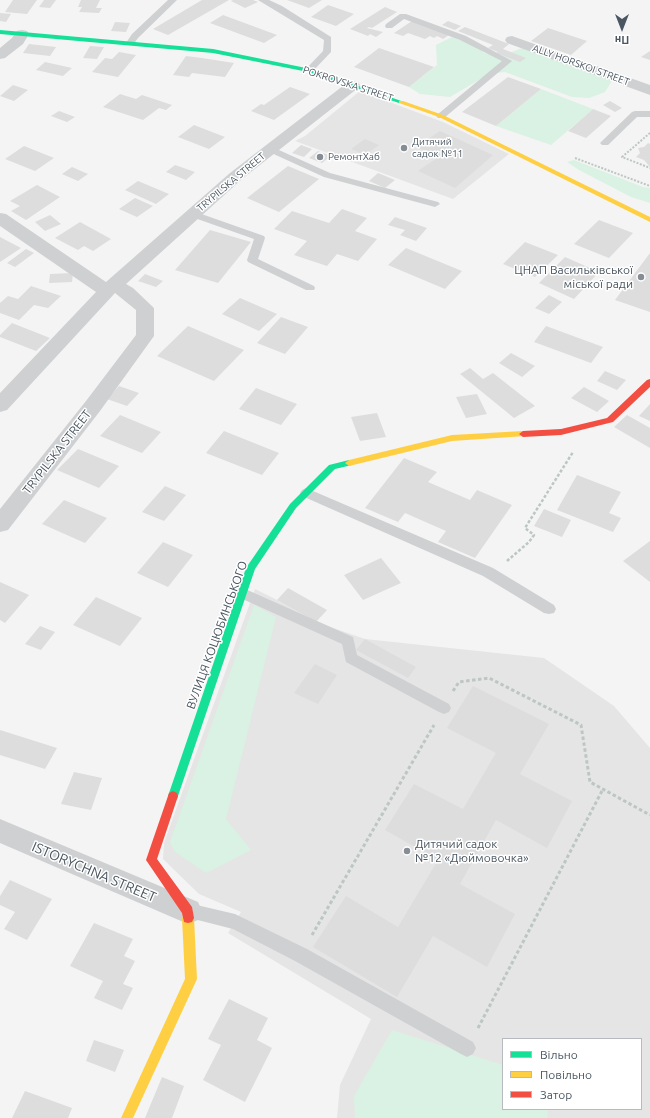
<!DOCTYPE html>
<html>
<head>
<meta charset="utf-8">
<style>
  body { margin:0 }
  #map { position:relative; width:650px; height:1118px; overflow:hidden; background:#f4f4f4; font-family:Ubuntu,sans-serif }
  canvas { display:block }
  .legend { position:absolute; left:502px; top:1038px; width:140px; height:72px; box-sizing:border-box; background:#fff; border:1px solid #b7bbc0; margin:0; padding:5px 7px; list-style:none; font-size:12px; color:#4a5661 }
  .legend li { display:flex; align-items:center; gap:8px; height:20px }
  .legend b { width:20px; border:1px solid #b7bbc0 }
  .north { position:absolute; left:602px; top:8px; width:40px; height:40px; -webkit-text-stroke:3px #fff; paint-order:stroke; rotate:180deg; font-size:11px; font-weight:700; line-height:16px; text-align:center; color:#4a5661 }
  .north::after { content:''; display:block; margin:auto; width:14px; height:18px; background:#4a5661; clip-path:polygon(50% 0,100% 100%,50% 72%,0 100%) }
</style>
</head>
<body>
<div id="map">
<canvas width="650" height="1118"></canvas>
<ul class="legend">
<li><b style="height:5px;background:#16e098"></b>Вільно</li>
<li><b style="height:5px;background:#ffcf43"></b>Повільно</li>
<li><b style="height:5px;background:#f24e42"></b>Затор</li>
</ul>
<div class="north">Пн</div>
</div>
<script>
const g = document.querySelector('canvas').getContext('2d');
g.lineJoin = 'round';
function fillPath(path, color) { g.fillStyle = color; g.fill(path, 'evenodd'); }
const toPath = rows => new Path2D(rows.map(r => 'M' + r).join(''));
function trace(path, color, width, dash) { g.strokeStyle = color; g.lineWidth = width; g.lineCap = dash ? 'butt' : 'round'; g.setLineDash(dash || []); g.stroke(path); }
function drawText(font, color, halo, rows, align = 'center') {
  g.font = font + ' Ubuntu,sans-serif'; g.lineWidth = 3; g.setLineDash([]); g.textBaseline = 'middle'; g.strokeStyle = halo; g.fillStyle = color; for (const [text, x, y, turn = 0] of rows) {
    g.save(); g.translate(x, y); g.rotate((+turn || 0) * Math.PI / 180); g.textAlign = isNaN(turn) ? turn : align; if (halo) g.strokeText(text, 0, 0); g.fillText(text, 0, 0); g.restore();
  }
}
fillPath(toPath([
  [360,91,443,122,509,154,453,199,295,141,305,136],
  [255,589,277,600,316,622,365,639,544,658,614,706,650,748,650,1118,337,1118,340,1085,371,1019,228,933,241,912,199,894,163,859,164,843],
  [503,1039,641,1039,641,1109,503,1109]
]), '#e6e5e6');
fillPath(toPath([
  [452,37,476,46,484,53,501,56,522,48,613,79,605,92,589,98,572,97,505,72,489,74,450,97,420,94,409,87,437,65,436,45],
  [541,89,593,109,551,145,496,126],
  [574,160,643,187,650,188,650,203,631,197,579,170,567,162],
  [254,605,276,617,226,819,251,850,206,873,174,851,170,842],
  [392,1030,503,1065,503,1109,548,1109,547,1118,355,1118,354,1096]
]), '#d9f2e3');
fillPath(toPath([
  [13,0,37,0,27,14,5,12],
  [44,0,56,0,50,8,39,7],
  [81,0,100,0,96,8,102,8,99,13,79,12,82,7,78,7],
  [202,0,229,0,168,35,153,29],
  [233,0,253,0,258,2,245,8,231,1],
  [287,0,322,0,309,8],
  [328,5,354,14,336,26,311,17],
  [385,7,397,12,372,28,369,27,367,28,383,32,376,37,370,34,368,36,350,29],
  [0,13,11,14,6,22,0,21],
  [223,15,277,35,264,43,210,23],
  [412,21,449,35,443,39,437,36,434,38,430,36,425,39,408,33,403,36,394,33],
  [448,21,461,26,455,30,442,25],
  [115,22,130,23,126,32,111,31],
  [465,27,509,44,503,49,526,58,520,62,496,53,498,52,488,48,493,45,458,31],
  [548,28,587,41,571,55,531,41],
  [29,44,56,47,50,56,23,53],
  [90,46,104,47,97,59,83,58],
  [379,48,434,67,409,87,354,67],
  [650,51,650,60,641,57],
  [119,52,136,55,118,77,92,72,105,58,112,59],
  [186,56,202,58,234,63,225,77,192,73,189,77,173,75],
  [45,62,72,68,63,76,36,70],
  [508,77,541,89,496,126,462,112],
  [13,85,28,90,14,101,0,96],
  [290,87,310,94,274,120,251,111,261,104,264,105],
  [120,94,136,99,142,95,172,105,166,110,159,108,143,120,103,107],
  [610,101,622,108,615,112,603,105],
  [593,109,611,116,586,138,568,131],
  [59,111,75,117,67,122,51,116],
  [194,125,225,137,209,149,178,137],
  [440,131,493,155,455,188,418,171,440,156,416,147],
  [365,139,379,145,365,155,351,149],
  [648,143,650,144,650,167,644,160,636,157,640,153,638,148,644,147],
  [301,145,312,149,304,157,292,153],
  [24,146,54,158,35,171,5,159],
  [318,151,331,156,322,163,309,158],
  [175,165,195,172,186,180,166,172],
  [288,166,319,179,279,212,247,198],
  [72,167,88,174,78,181,62,174],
  [378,173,395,180,385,188,369,181],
  [138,181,169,194,156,204,125,190],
  [37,185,60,197,26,220,11,211,20,206,10,201],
  [135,198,153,206,137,217,119,209],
  [342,209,367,218,355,231,377,239,358,261,337,254,327,266,294,255,307,241,274,229,292,211,329,223],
  [50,215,61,224,45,231,35,222],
  [395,217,427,228,416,241,400,235,405,230,388,225],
  [599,220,633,233,609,258,574,244],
  [80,222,111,239,93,251,84,246,78,250,55,238],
  [210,230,251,242,218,283,175,270],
  [0,237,21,248,0,262],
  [525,242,558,255,535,277,503,264],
  [406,248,462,271,445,289,388,265],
  [26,249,34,253,15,267,7,263],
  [650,253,650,312,615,300],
  [565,257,599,272,574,299,539,283],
  [73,273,72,282,49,283,50,274],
  [145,274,163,281,156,287,138,281],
  [31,286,61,296,48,308,34,305,19,320,0,313,0,303,8,296,18,299],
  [549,295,562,302,549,314,535,308],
  [240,298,277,314,259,331,222,314],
  [281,317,308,327,285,354,257,343],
  [12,323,50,338,36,351,0,337,0,335],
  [188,326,244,350,214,381,157,356],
  [546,326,603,347,591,363,534,342],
  [511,353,535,366,522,377,499,363],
  [470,368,483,379,493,373,535,406,514,418,460,374],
  [605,371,626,380,617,390,597,381],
  [119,386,139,393,127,406,107,399],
  [584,387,609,401,597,412,571,398],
  [256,388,297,404,281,425,239,409],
  [477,394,487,414,466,418,456,397],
  [650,404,650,421,639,416],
  [377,413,386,437,360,441,351,417],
  [120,415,161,432,142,453,100,436],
  [627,415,650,428,650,448,614,427],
  [224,431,279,453,262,475,206,453],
  [78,449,119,466,99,488,57,470],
  [404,458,437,472,428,482,470,500,477,490,512,505,475,558,438,542,446,531,405,513,398,522,365,508],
  [577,475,621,492,609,513,621,518,613,532,557,510],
  [165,486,186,495,164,521,142,512],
  [64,500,107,518,85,543,42,524],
  [544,509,571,520,562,537,534,526],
  [650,541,650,582,623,561],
  [163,542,193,555,168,587,137,573],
  [381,558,401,583,363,600,344,575],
  [0,582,29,595,5,623,0,620],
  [288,588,327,610,316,622,277,600],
  [96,597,142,618,120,646,73,625],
  [40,626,55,632,41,650,25,644],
  [365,639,416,667,408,678,356,650],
  [315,664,337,675,318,704,294,693],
  [473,686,549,724,520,774,572,801,547,848,496,820,460,884,515,914,487,967,433,936,397,997,313,947,346,896,398,927,438,860,385,830,414,784,463,809,496,753,447,728],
  [0,730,57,748,45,769,0,755],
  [74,772,102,778,91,810,61,804],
  [10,880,52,899,27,940,4,929,15,912,0,905,0,896],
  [94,923,133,939,124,956,135,961,123,984,133,988,122,1010,94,998,103,981,70,966],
  [229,999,268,1018,257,1040,272,1048,245,1102,203,1080,221,1045,208,1039],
  [94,1040,124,1050,115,1072,86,1061],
  [162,1077,184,1086,172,1118,145,1118],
  [25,1091,72,1108,68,1118,12,1118]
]), '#ddddde');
trace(toPath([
  [650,133,622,157,650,168],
  [575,158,650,186]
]), '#bcc7c4', 2, [2, 1.5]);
trace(toPath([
  [507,561,529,542,534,535,525,528,573,452]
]), '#bcc7c4', 2.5, [3, 2]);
trace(toPath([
  [453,691,459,682,489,678,581,725,590,782,650,815],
  [312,935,434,725],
  [478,1028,603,789]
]), '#bcc7c4', 3, [3.5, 2.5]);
fillPath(toPath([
  [168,0,177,0,138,38,133,45,127,45,126,43,132,34,168,0],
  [258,0,269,0,282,6,331,37,331,52,312,72,306,72,305,70,323,51,324,40,258,0],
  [400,14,406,14,466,36,512,61,444,118,438,118,436,116,438,114,502,61,460,40,404,19,392,28,386,28,385,26,386,24,400,14],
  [635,111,650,111,650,117,637,117,608,145,602,145,600,143,602,141,632,112,635,111],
  [270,146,330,173,438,202,440,204,435,207,324,177,267,151,265,149,270,146],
  [193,211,264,236,265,238,258,259,314,286,315,288,314,290,306,290,248,262,247,260,254,239,189,216,188,214,189,212,193,211],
  [306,488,493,568,554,605,556,609,554,613,549,614,544,613,483,576,302,496,300,493,302,490,306,488],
  [243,588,353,637,357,655,449,704,451,708,449,712,444,714,439,712,346,662,342,644,238,597,236,593,238,589,243,588],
  [188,903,235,914,307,949,473,1042,476,1048,473,1054,467,1057,461,1054,295,961,233,929,182,916,180,911,182,906,188,903]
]), '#ced0d2');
fillPath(toPath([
  [22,30,27,31,29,34,23,44,5,58,0,59,0,48,12,38,17,31,22,30],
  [512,36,650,85,650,95,507,43,505,40,507,37,512,36],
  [353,81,358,82,360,85,358,88,242,179,126,284,133,288,154,308,154,336,100,411,8,530,0,532,0,509,86,401,136,335,136,310,115,293,7,410,0,412,0,393,96,292,0,226,0,213,6,214,106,282,230,173,348,82,353,81],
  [0,819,198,902,202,911,198,920,188,924,0,843,0,819]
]), '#ced0d2');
fillPath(toPath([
  [0,30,213,49,311,69,404,102,399,103,308,72,213,53,0,34,0,30],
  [349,460,353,463,352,465,335,469,296,508,255,569,178,796,177,799,173,801,169,799,168,796,246,568,290,504,329,465,349,460]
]), '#16e098');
fillPath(toPath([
  [399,101,403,101,443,115,650,217,650,222,439,117,399,103,399,101],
  [523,431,527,434,526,436,452,441,349,466,345,463,349,460,452,435,523,431],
  [188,913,192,914,194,918,197,979,133,1118,121,1118,185,979,182,918,184,914,188,913]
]), '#ffcf43');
fillPath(toPath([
  [650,379,650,387,613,422,561,435,523,437,519,434,523,431,561,429,607,418,647,380,650,379],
  [173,791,177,793,178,796,157,859,192,907,194,918,192,922,188,923,184,922,182,913,146,860,168,796,169,793,173,791]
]), '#f24e42');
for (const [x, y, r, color] of [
  [404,148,4,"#868d94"],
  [320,157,4,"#868d94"],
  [641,277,4,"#868d94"],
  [407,851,4,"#868d94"]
]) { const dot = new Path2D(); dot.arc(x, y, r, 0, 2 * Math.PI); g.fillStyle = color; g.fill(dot); trace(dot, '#fff', 1.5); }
drawText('10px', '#4a5661', '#fff', [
  ["ALLY HORSKOI STREET",581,65,20],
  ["POKROVSKA STREET",348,84,18],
  ["TRYPILSKA STREET",231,182,-40]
]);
drawText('10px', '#4a5661', '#fff', [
  ["Дитячий",412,142],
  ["садок №11",412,154],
  ["РемонтХаб",328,157]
], 'left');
drawText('12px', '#4a5661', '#fff', [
  ["ЦНАП Васильківської",633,270],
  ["міської ради",633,284],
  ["Дитячий садок",415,844,"left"],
  ["№12 «Дюймовочка»",415,858,"left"]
], 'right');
drawText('12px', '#4a5661', '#fff', [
  ["TRYPILSKA STREET",57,452,-52],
  ["ВУЛИЦЯ КОЦЮБИНСЬКОГО",217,635,-70]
]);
drawText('14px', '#4a5661', '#fff', [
  ["ISTORYCHNA STREET",94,872,23]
]);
</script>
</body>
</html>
